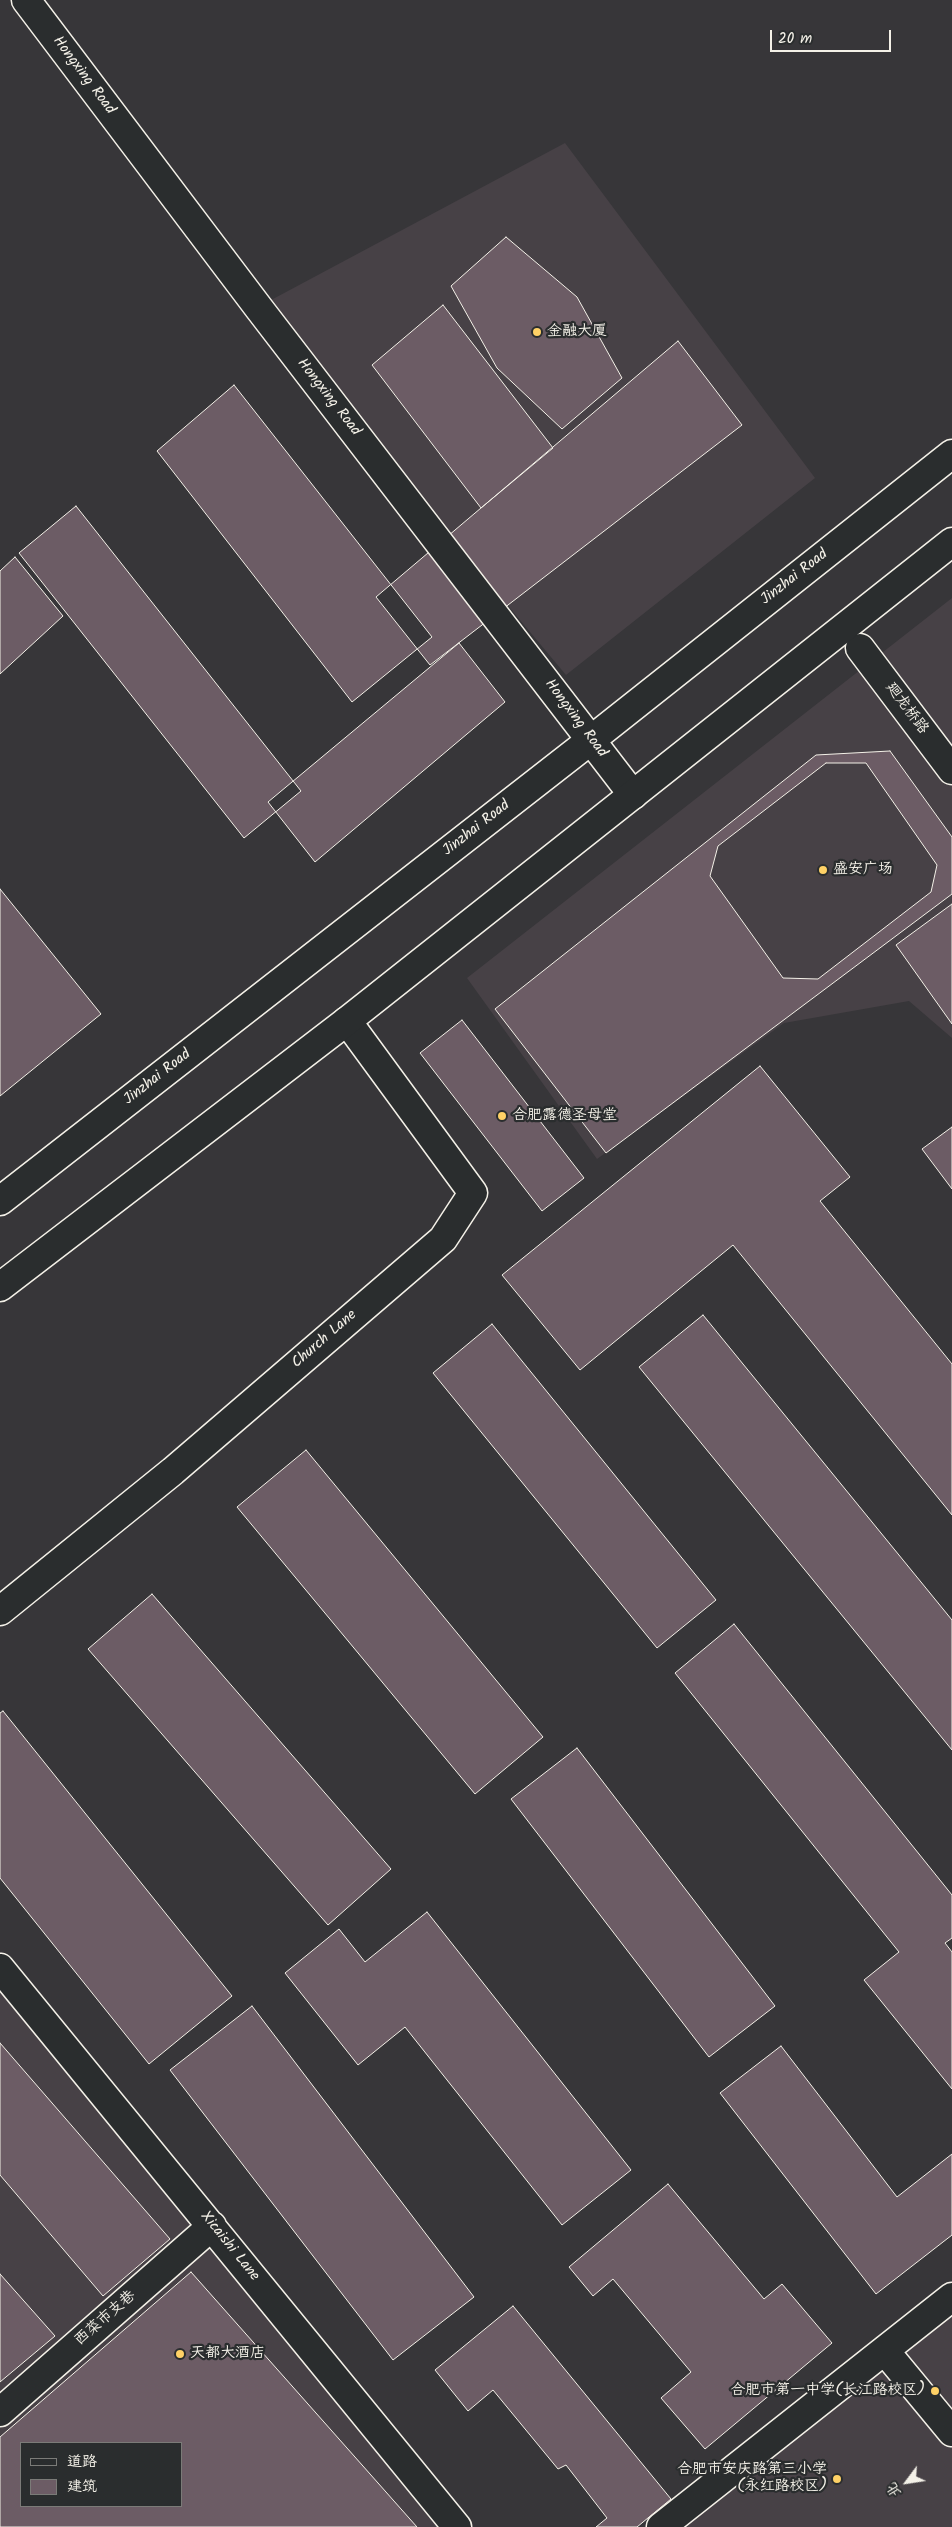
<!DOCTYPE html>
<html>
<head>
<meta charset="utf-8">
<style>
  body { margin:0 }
  #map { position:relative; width:952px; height:2527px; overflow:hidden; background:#373639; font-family:Kalam,"LXGW WenKai TC",sans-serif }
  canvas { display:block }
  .legend { position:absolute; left:20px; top:2442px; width:162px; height:65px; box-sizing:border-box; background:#2a2d2e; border:1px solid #7b7b78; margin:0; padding:6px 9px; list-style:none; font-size:15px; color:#f4f1e8 }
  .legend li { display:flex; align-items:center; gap:10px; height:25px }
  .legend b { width:25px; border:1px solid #7b7b78 }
  .north { position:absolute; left:882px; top:2457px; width:50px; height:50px; -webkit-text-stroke:4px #2a2d2e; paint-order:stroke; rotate:239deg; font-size:14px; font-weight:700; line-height:20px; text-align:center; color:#f4f1e8 }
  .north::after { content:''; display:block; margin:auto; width:18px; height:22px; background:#f4f1e8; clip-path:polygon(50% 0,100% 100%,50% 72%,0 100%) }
  .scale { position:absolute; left:770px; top:30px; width:121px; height:22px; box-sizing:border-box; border:2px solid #f4f1e8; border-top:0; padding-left:6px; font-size:15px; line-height:18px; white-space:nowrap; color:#f4f1e8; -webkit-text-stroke:4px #2a2d2e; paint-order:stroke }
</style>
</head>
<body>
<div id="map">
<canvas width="952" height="2527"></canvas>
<ul class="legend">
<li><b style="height:6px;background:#2a2d2e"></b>道路</li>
<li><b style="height:14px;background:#6c5c65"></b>建筑</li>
</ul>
<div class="north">北</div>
<div class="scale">20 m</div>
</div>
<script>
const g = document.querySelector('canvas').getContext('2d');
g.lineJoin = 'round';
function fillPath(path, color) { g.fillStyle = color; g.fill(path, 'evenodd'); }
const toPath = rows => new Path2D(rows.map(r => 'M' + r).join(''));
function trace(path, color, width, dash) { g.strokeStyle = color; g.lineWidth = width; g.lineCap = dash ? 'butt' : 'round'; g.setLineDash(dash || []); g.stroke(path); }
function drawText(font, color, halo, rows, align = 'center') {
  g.font = font + ' Kalam,"LXGW WenKai TC",sans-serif'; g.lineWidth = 4.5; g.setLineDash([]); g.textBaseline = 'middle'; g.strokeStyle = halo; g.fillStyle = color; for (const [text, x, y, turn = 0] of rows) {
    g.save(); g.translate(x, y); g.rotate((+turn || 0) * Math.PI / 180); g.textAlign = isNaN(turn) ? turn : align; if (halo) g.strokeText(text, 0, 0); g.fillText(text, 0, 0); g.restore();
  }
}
fillPath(toPath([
  [565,143,815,478,566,675,258,307],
  [952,598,952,1038,909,1001,784,1023,597,1159,467,978],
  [0,1968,457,2527,0,2527],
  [21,2443,181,2443,181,2506,21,2506],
  [952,2297,952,2527,661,2527]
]), '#474146');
const building = toPath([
  [506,237,577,297,622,378,562,429,497,368,451,286,506,237],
  [443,305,553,448,481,508,372,365,443,305],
  [678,341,742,425,430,665,376,597,678,341],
  [234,385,432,637,352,702,157,451,234,385],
  [76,506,301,791,244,838,19,553,76,506],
  [15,557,63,616,0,674,0,571,15,557],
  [459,643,505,702,315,862,268,802,459,643],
  [890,751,952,837,952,894,606,1153,495,1009,816,755,890,751],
  [826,763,866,763,937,865,931,892,818,979,783,978,710,876,718,846,826,763],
  [0,889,101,1014,0,1096,0,889],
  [952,904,952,1024,896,945,952,904],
  [462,1020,584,1178,542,1211,420,1053,462,1020],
  [760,1066,850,1177,820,1201,952,1364,952,1515,733,1245,580,1370,502,1275,760,1066],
  [952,1127,952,1189,922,1149,952,1127],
  [703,1315,952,1620,952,1750,639,1367,703,1315],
  [492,1324,716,1600,657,1648,433,1373,492,1324],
  [306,1450,543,1737,475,1794,237,1507,306,1450],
  [152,1594,391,1869,328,1925,88,1649,152,1594],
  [734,1624,952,1895,952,1938,945,1943,952,1952,952,2089,864,1980,899,1952,675,1673,734,1624],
  [3,1711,232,1996,149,2064,0,1878,0,1713,3,1711],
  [577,1748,775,2006,709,2057,511,1799,577,1748],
  [427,1912,631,2170,562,2225,405,2027,358,2065,285,1973,339,1929,365,1962,427,1912],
  [252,2006,474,2297,393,2360,170,2070,252,2006],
  [0,2043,170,2239,103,2296,0,2175,0,2043],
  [781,2046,897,2197,952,2154,952,2235,876,2294,720,2093,781,2046],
  [668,2184,764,2299,782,2284,832,2343,705,2449,661,2398,691,2372,613,2279,593,2296,569,2267,668,2184],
  [191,2272,417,2527,0,2527,0,2437,191,2272],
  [21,2443,181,2443,181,2506,21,2506,21,2443],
  [0,2274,55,2336,0,2382,0,2274],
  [513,2306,671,2499,637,2527,596,2527,607,2518,566,2465,558,2469,493,2390,468,2411,435,2370,513,2306]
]);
fillPath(building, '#6c5c65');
trace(building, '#f4f1e8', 1);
const minor = toPath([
  [26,0,258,307,633,795],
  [860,648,952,770],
  [0,1611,173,1471,443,1239,473,1193,347,1021],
  [0,1968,457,2527],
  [885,2351,952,2432],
  [0,2412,212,2226],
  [661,2527,952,2297]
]);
const major = toPath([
  [0,1201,591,740,952,454],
  [0,1287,347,1021,952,542]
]);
trace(minor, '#f4f1e8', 31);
trace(major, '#f4f1e8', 31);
trace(minor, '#2a2d2e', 28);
trace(major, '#2a2d2e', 28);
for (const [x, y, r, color] of [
  [537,332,5,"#ffd166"],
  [823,870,5,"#ffd166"],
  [502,1116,5,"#ffd166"],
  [180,2354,5,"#ffd166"],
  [935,2391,5,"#ffd166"],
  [837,2479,5,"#ffd166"]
]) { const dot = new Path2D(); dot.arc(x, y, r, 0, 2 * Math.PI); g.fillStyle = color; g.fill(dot); trace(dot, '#2a2d2e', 2); }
drawText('15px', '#f4f1e8', '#2a2d2e', [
  ["Hongxing Road",83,76,53],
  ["Hongxing Road",328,398,52],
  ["Jinzhai Road",795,578,-38],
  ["廻龙桥路",906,709,53],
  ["Hongxing Road",575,719,53],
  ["Jinzhai Road",477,829,-38],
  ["Jinzhai Road",158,1078,-38],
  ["Church Lane",325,1340,-41],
  ["Xicaishi Lane",229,2247,51],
  ["西菜市支巷",106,2319,-41]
]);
drawText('15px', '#f4f1e8', '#2a2d2e', [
  ["金融大厦",547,332],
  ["盛安广场",833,870],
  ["合肥露德圣母堂",512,1116],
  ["天都大酒店",190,2354],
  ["合肥市第一中学(长江路校区)",925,2391,"right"],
  ["合肥市安庆路第三小学",827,2470,"right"],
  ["(永红路校区)",827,2487,"right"]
], 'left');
</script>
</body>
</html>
